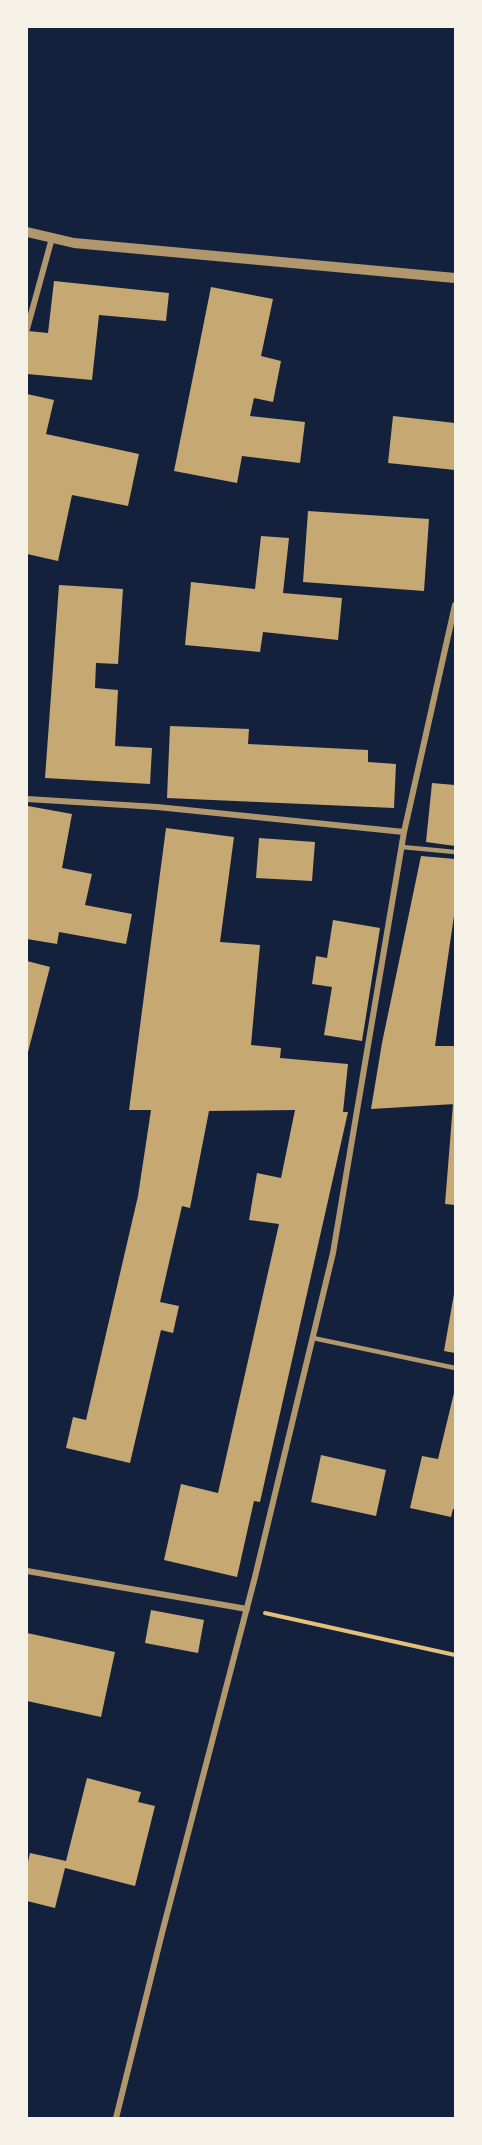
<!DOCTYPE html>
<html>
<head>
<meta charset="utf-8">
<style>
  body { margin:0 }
  #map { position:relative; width:482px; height:2145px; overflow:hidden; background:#14213d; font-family:"Varela Round",sans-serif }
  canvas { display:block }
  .frame { position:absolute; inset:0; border:28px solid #f6f1e7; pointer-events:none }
</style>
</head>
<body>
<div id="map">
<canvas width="482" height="2145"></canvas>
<div class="frame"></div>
</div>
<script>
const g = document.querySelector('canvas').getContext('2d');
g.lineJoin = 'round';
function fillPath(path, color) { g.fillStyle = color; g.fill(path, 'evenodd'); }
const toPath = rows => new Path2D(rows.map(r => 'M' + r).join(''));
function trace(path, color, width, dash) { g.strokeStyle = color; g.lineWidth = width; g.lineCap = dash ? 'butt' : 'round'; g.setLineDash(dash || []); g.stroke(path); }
fillPath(toPath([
  [54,281,169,293,166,321,99,315,92,380,27,374,28,331,48,333],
  [211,287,273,299,261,356,281,361,273,402,254,398,250,416,305,422,300,463,242,456,237,483,174,471],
  [27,394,54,400,46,434,139,454,128,506,72,495,58,561,27,554],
  [393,416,455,423,455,470,388,463],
  [308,511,429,519,424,591,303,582],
  [261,536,289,538,283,593,342,598,338,640,263,632,260,652,185,645,191,582,255,589],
  [59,585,123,589,118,664,96,663,95,688,118,690,115,746,152,748,150,784,45,778],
  [170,726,249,729,248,744,368,750,368,762,396,764,394,808,167,798],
  [432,783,455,785,455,846,426,842],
  [28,806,72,814,62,868,92,874,85,905,132,914,126,944,59,932,57,944,27,939],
  [166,828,234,837,220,942,260,945,251,1045,281,1048,280,1058,348,1064,343,1112,348,1112,260,1502,254,1501,237,1577,164,1560,181,1484,218,1493,279,1224,249,1220,257,1173,281,1178,295,1110,209,1111,190,1208,182,1206,160,1302,179,1306,173,1333,161,1330,130,1463,66,1448,73,1417,86,1420,138,1196,151,1110,129,1110],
  [259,838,315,842,312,881,256,878],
  [421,856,455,859,455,909,435,1046,455,1046,455,1104,371,1109,382,1043],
  [333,920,380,928,362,1041,324,1035,332,987,312,984,316,956,327,958],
  [27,961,50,967,28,1052,27,1052],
  [453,1104,455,1104,455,1205,445,1204],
  [454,1294,455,1294,455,1353,444,1351],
  [454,1393,455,1509,453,1509,451,1517,410,1508,422,1456,438,1459],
  [321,1455,386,1470,376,1516,311,1502],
  [151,1610,204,1620,198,1653,145,1643],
  [27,1633,115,1652,101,1717,27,1701],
  [87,1778,141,1792,138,1802,155,1806,135,1886,65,1868,55,1908,27,1901,27,1866,30,1853,66,1861]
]), '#c6a872');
trace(toPath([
  [265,1613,455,1655]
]), '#e5c07b', 4);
trace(toPath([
  [402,847,455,852],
  [313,1338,455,1368]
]), '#b1986c', 4.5);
trace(toPath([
  [27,329,52,238],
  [27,799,157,807,404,832],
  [27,1571,247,1609],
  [116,2118,162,1933,255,1577,333,1253,404,832,455,605]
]), '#b1986c', 6);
trace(toPath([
  [27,232,74,243,455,278]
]), '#b1986c', 10);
</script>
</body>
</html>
